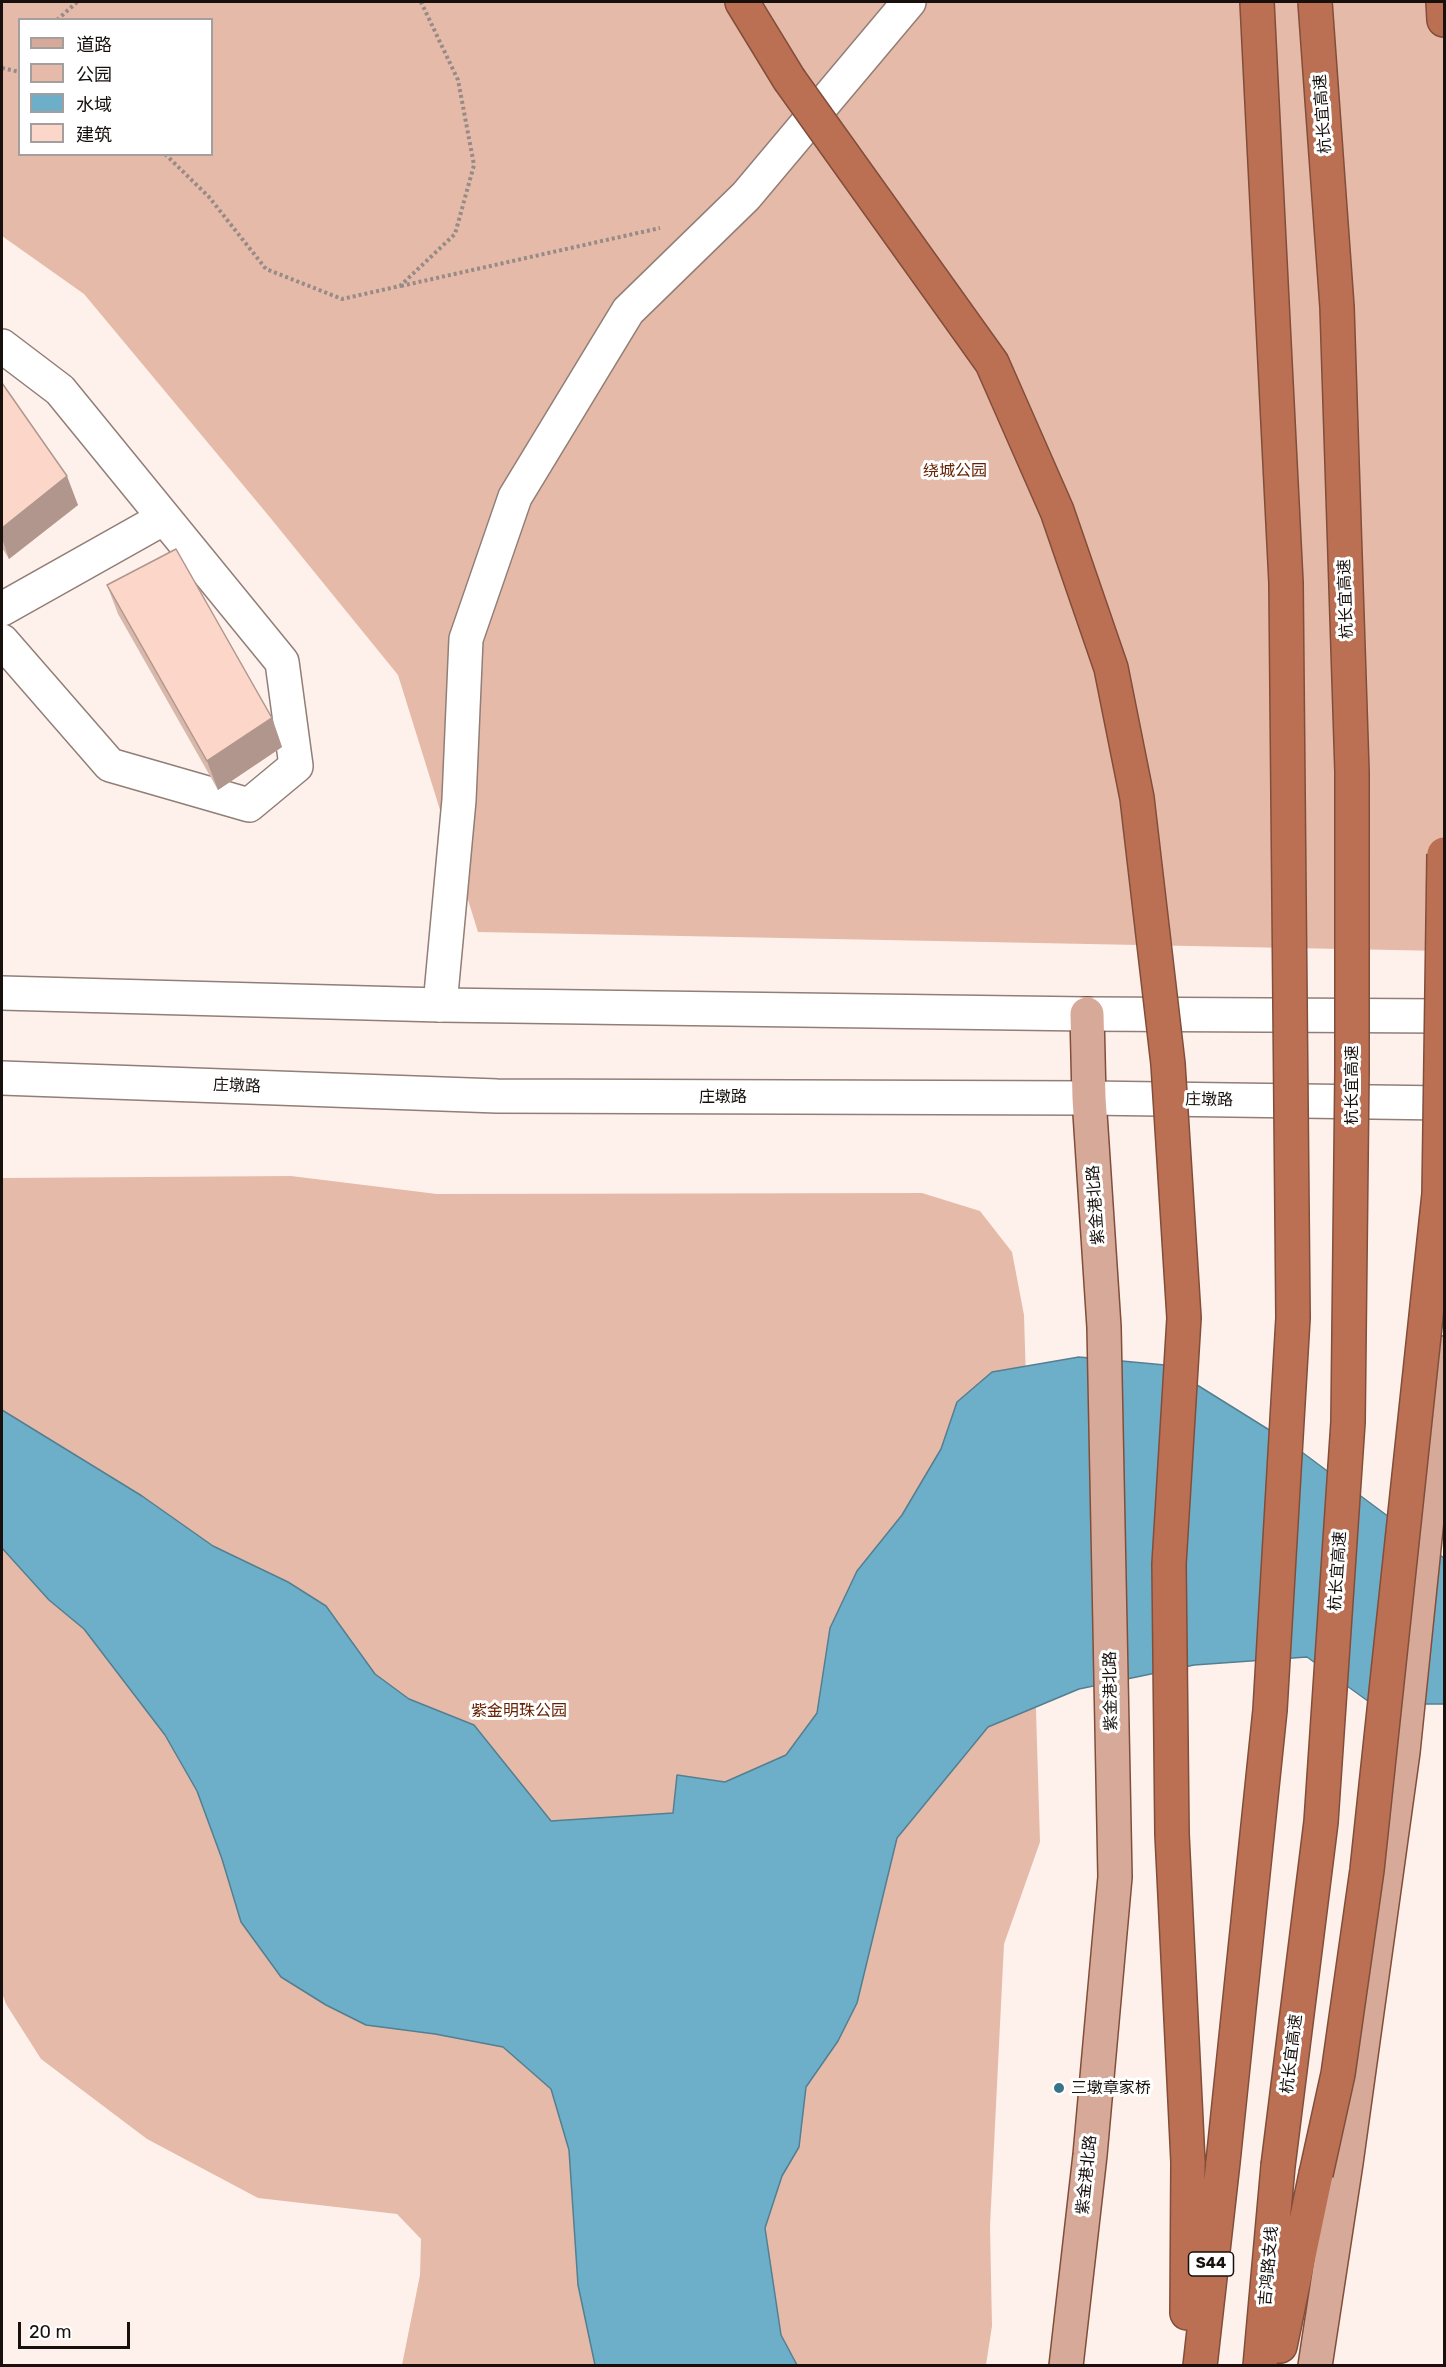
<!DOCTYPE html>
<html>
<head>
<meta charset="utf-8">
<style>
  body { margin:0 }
  #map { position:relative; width:1446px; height:2367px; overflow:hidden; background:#fef1ec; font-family:Rubik,"Noto Sans SC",sans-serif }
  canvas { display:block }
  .frame { position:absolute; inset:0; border:3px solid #17100d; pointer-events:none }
  .legend { position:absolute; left:18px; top:18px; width:195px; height:138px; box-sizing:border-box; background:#fff; border:2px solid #a29f9e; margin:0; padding:8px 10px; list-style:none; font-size:18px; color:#17100d }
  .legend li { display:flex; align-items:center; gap:12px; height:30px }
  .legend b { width:30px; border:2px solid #a29f9e }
  .scale { position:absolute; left:18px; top:2322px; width:112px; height:27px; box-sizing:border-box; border:3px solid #17100d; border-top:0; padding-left:8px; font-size:18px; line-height:21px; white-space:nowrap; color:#17100d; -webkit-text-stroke:4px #fff; paint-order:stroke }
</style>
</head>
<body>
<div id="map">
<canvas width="1446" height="2367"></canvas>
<div class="frame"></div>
<ul class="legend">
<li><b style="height:8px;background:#d6a998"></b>道路</li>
<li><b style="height:16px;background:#e6baa9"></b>公园</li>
<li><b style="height:16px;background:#6dafc9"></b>水域</li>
<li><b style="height:16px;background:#fcd6c8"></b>建筑</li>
</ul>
<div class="scale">20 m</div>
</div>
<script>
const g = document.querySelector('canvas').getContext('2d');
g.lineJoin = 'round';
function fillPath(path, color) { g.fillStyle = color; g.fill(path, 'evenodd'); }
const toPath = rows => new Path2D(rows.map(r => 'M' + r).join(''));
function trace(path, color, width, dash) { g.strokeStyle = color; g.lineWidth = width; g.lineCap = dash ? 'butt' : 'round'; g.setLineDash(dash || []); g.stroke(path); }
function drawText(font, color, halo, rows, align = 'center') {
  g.font = font + ' Rubik,"Noto Sans SC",sans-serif'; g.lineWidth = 6; g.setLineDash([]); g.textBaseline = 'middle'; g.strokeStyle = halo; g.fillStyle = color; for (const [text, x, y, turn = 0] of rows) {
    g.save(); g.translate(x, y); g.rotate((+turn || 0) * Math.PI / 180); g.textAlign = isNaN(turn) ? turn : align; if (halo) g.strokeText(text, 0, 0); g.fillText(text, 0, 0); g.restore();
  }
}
fillPath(toPath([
  [2,2,1444,2,1444,951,478,932,398,675,268,515,84,294,2,236],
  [20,20,212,20,212,154,20,154],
  [291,1176,437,1194,922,1193,980,1211,1012,1252,1024,1315,1040,1842,1004,1944,990,2226,992,2326,986,2365,402,2365,420,2275,421,2239,397,2214,258,2198,147,2139,41,2059,6,2004,2,1993,2,1178]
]), '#e6baa9');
const water = toPath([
  [1079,1357,1165,1365,1287,1441,1444,1558,1444,1704,1372,1704,1307,1657,1194,1665,1079,1689,988,1727,897,1838,857,2003,838,2041,806,2087,799,2147,782,2176,765,2228,781,2335,797,2365,595,2365,578,2285,569,2150,551,2089,503,2047,435,2034,366,2025,326,2005,281,1977,241,1922,222,1859,197,1791,165,1735,84,1629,49,1600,2,1548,2,1410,142,1496,213,1546,288,1582,326,1606,375,1674,409,1699,474,1725,551,1821,673,1813,677,1775,725,1782,786,1755,817,1713,830,1628,857,1571,902,1515,941,1449,957,1402,992,1372,1079,1357]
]);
fillPath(water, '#6dafc9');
trace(water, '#537f91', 1.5);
const minor = toPath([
  [2,346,60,390,282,662,296,766,249,805,110,765,2,641],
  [2,609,164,518],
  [440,1005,459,800,466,639,515,497,628,311,746,196,909,2]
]);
const secondary = toPath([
  [2,993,440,1005,1087,1014,1444,1016],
  [2,1078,497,1096,1089,1098,1444,1103]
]);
const primary = toPath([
  [1066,2366,1090,2155,1115,1877,1104,1327,1089,1098,1087,1014],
  [1315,2366,1346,2163,1403,1752,1444,1353]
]);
const motorway = toPath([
  [742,2,789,79],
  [1443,2,1444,20],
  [1187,2313,1188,2162],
  [1280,2346,1316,2174],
  [1200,2366,1223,2162],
  [1260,2366,1278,2166]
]);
trace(minor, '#917e76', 36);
trace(secondary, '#917e76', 36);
trace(primary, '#824e3a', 36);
trace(motorway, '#824e3a', 36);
trace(toPath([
  [57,20,77,2],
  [2,68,20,72],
  [165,154,209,197,266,269,342,299,400,286,455,234,474,165,458,80,421,2],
  [401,286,660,228]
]), '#968b87', 4, [3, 3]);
trace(minor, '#fff', 33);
trace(secondary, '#fff', 33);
trace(primary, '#d6a998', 33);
trace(motorway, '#bb7053', 33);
const motorwayBridge = toPath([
  [789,79,992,363,1057,511,1111,668,1137,798,1168,1064,1184,1318,1169,1564,1172,1834,1188,2162],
  [1223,2162,1270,1710,1293,1318,1286,583,1257,2],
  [1278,2166,1321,1822,1348,1422,1352,1070,1352,772,1337,307,1315,2],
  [1316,2174,1338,2074,1367,1870,1439,1194,1444,854]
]);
trace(motorwayBridge, '#824e3a', 36, []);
trace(motorwayBridge, '#bb7053', 33);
fillPath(toPath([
  [2,383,78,505,9,559,2,548],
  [107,585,272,718,282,747,218,790,118,614]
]), '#d9b8ac');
fillPath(toPath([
  [67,476,78,505,9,559,2,538,2,528],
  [272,718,282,747,218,790,207,761]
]), '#b0968c');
const building = toPath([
  [2,383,67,476,2,528,2,383],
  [176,549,272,718,207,761,107,585,176,549]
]);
fillPath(building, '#fcd6c8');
trace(building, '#b0968c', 1.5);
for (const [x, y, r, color] of [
  [1059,2088,6,"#37748a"]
]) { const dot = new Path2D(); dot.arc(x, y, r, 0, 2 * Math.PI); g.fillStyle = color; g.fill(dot); trace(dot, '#fff', 2); }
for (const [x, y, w] of [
  [1211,2264,45]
]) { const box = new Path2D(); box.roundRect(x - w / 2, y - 12, w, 24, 4.5); g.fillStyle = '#fff'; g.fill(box); trace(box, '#17100d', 1.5); }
drawText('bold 15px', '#17100d', null, [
  ["S44",1211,2264]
]);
drawText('16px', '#17100d', '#fff', [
  ["杭长宜高速",1323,114,-94],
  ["杭长宜高速",1346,599,-92],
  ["杭长宜高速",1352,1085,-90],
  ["庄墩路",237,1086,2],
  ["庄墩路",723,1097],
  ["庄墩路",1209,1100,1],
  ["紫金港北路",1096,1205,-94],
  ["杭长宜高速",1338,1571,-86],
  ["紫金港北路",1111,1691,-91],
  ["杭长宜高速",1292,2054,-83],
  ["紫金港北路",1087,2175,-84],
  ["吉鸿路支线",1269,2266,-85]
]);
drawText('16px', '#662100', '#fff', [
  ["绕城公园",955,471],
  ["紫金明珠公园",519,1711]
]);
drawText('16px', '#17100d', '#fff', [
  ["三墩章家桥",1071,2088]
], 'left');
</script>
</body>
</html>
